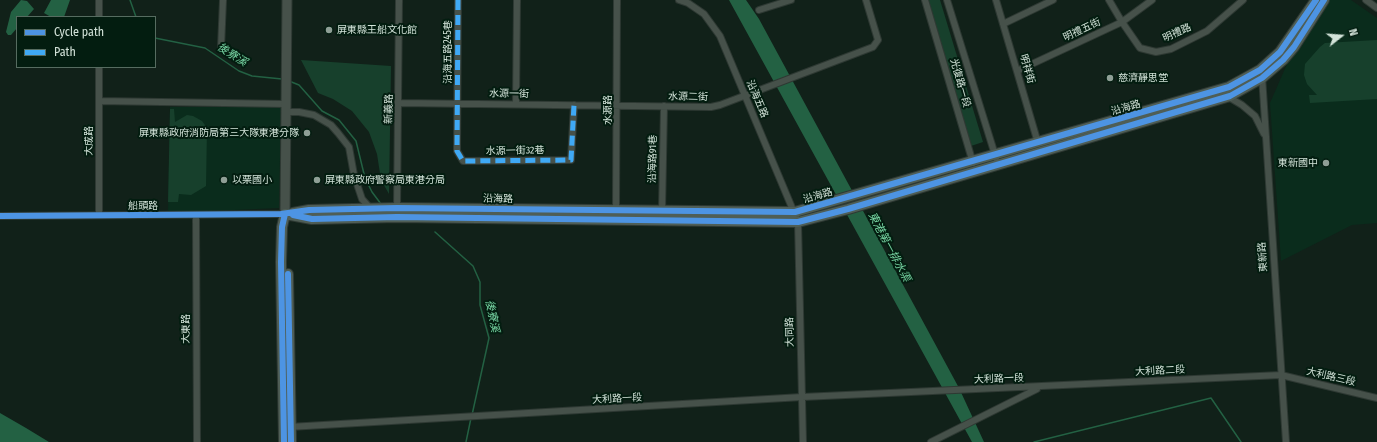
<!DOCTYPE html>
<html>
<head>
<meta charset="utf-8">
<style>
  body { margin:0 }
  #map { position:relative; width:1377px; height:442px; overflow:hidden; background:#112119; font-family:"Fira Sans Condensed",sans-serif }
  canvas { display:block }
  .legend { position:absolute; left:16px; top:16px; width:140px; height:52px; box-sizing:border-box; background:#031d10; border:1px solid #566c60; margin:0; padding:5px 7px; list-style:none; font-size:12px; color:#d3e3d9 }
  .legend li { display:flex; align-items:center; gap:8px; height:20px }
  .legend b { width:20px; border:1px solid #566c60 }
  .north { position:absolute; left:1321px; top:16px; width:40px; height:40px; -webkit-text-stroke:3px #031d10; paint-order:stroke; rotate:73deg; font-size:11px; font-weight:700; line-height:16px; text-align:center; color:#d3e3d9 }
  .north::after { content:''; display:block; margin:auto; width:14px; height:18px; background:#d3e3d9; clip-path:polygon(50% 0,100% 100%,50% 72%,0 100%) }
</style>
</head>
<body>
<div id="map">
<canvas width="1377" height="442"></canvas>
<ul class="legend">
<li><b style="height:5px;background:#4d94e3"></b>Cycle path</li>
<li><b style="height:5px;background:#3fa9f5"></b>Path</li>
</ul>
<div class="north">N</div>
</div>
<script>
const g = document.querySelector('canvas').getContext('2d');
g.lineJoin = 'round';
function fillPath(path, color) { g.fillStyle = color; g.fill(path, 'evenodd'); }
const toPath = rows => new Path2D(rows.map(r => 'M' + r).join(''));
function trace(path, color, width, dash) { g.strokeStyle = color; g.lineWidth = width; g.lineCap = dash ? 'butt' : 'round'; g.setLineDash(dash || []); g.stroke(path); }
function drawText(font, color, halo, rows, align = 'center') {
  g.font = font + ' "Fira Sans Condensed","Noto Sans TC",sans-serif'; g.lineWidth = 4; g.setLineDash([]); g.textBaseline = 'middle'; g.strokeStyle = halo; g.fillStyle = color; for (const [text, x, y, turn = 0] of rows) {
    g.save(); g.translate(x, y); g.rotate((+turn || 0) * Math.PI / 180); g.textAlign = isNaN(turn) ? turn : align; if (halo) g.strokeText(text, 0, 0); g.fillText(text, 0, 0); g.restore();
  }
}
fillPath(toPath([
  [1329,0,1351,0,1377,18,1377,223,1352,225,1281,261,1270,103,1287,64],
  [170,107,281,107,279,208,168,213]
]), '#0a2c1c');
fillPath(toPath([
  [928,0,940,0,983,142,971,146],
  [1377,40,1377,99,1310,103,1309,95,1317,95,1307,84,1304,75,1305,64,1320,47,1325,43],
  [301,60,391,66,389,194,381,180,377,154,369,132,352,111,333,99,318,93],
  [170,109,174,109,175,122,187,115,193,116,202,121,207,128,206,186,191,195,179,194,178,202,168,202]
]), '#17402c');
fillPath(toPath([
  [21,0,27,1,34,9,27,17,17,17,17,28,11,35,8,35,6,32,11,12],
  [51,0,70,0,64,17,51,17,44,13],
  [729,0,746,0,759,19,959,388,984,442,972,442],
  [0,413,26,428,49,442,0,442]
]), '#236143');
trace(toPath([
  [130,0,136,17],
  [155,38,205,48,239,71,252,76,282,79],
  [289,81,299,85,322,111,339,120,356,141,365,178,372,192,381,204],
  [435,232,473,266,480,282,480,305,489,338,472,415],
  [466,442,471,418],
  [1034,442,1211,398,1241,442]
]), '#236143', 1.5);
const minor = toPath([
  [99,0,99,17],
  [458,0,457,151,463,161,571,160,574,105],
  [679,0,688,3,704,14,720,36,798,222,803,442],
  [925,0,973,163],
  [947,0,996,158],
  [996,0,1038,143],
  [1109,0,1122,22,1140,48,1156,52,1171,49,1207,31,1243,0],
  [1366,0,1377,8],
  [759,10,791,0],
  [1003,24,1053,0],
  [221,48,223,0],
  [99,67,99,215],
  [1017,71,1122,22,1152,0],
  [1262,76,1286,442],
  [1227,96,1242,105,1255,116,1264,134],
  [99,101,286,104],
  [399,103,711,107,720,105,873,47,878,40,866,0],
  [516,104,517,0],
  [286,112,299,112,314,115,331,125,338,133,349,147,354,175,362,199,370,208],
  [397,210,399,0],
  [616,212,617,0],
  [662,212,664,106],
  [0,216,285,214],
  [196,216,197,442],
  [289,427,802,397,1281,375,1377,398],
  [931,442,1037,389]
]);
const secondary = toPath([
  [285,214,287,0]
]);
const primary = toPath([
  [293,213,309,210,397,208,795,212,1229,87,1260,70,1280,52,1316,0],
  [285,214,312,219,397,217,798,222,848,209,1230,96,1262,78,1283,60,1294,47,1324,0],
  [288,274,291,442],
  [284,442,281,262,282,227,285,214]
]);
trace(minor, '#2e3933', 8);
trace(secondary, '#2e3933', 11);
trace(primary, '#2e3933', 12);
trace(minor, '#46514a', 6);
trace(secondary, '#46514a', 9);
trace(primary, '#4f5e56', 10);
trace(toPath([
  [458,0,457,151,463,161,571,160,574,105]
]), '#3fa9f5', 5, [10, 5]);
trace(toPath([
  [293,215,312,219,397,217,798,222,848,209,1230,96,1262,78,1283,60,1294,47,1324,0],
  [0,216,281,214,309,210,397,208,795,212,1229,87,1260,70,1280,52,1316,0],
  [288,274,291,442],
  [284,442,281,262,282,227,285,214]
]), '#4d94e3', 6);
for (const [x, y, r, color] of [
  [329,30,4,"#8f9f96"],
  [1110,78,4,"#8f9f96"],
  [307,133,4,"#8f9f96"],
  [1326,163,4,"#8f9f96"],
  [224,180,4,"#8f9f96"],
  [317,180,4,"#8f9f96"]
]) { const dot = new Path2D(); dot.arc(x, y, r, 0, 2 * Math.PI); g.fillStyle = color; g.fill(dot); trace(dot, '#031d10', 1.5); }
drawText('10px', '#d3e3d9', '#031d10', [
  ["屏東縣王船文化館",337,30],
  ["慈濟靜思堂",1118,78],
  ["屏東縣政府消防局第三大隊東港分隊",299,133,"right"],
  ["東新國中",1318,163,"right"],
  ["以栗國小",232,180],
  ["屏東縣政府警察局東港分局",325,180]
], 'left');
drawText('10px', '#d3e3d9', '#031d10', [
  ["明禮五街",1082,30,-25],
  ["明禮路",1177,33,-24],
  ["沿海五路245巷",448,52,-90],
  ["明祥街",1027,69,74],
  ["光復路一段",960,83,74],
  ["水源一街",509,94,1],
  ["水源二街",688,97,1],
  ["沿海五路",757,99,67],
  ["沿海路",1126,108,-16],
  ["新義路",389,109,-89],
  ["水源路",608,110,-90],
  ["大成路",89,141,-90],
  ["水源一街32巷",515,151,-1],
  ["沿海路91巷",653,159,-89],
  ["沿海路",818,196,-16],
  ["沿海路",498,199,1],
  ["船頭路",143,206],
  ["東新路",1263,257,-94],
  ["大東路",186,329,-90],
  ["大同路",790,332,-91],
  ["大利路二段",1160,371,-3],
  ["大利路三段",1331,377,13],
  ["大利路一段",999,379,-2],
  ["大利路一段",617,399,-3]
]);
drawText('italic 11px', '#78d6a4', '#031d10', [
  ["後寮溪",232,55,32],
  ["東港第一排水渠",889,247,62],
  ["後寮溪",492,316,79]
]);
</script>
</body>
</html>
